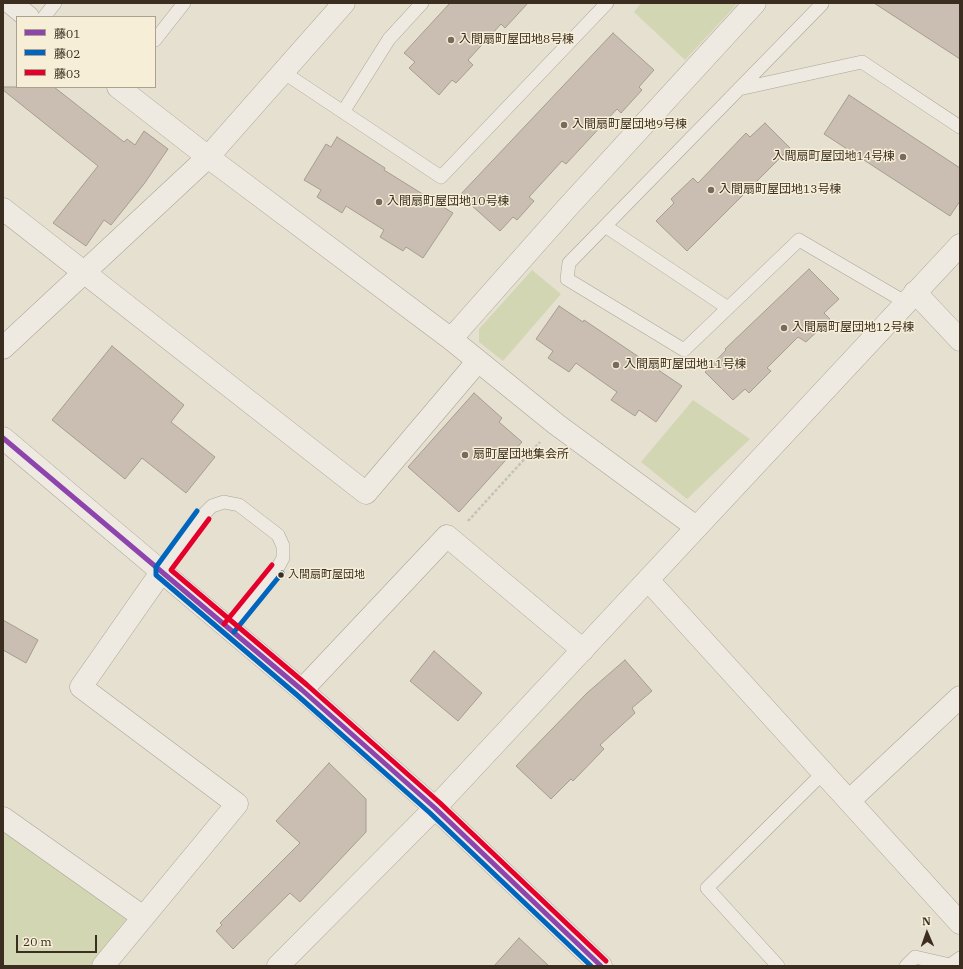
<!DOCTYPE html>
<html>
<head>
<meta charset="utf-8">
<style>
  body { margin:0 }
  #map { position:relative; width:963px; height:969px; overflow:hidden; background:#e5e0d0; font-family:"IBM Plex Serif","Noto Sans JP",serif }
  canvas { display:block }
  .frame { position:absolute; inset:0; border:4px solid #3b2e20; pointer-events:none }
  .legend { position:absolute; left:16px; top:16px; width:140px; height:72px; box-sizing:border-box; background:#f6eed7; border:1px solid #aba18e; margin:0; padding:5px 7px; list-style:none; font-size:12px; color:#3b2e20 }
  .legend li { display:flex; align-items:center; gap:8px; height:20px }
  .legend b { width:20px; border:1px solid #aba18e }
  .north { position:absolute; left:907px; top:913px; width:40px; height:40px; -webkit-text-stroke:3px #f6eed7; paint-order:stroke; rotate:358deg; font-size:11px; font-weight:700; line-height:16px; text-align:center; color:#3b2e20 }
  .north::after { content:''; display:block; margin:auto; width:14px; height:18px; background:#3b2e20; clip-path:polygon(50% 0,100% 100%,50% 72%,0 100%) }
  .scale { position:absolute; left:16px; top:935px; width:81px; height:18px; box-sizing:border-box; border:2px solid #3b2e20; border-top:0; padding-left:5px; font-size:12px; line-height:14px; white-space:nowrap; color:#3b2e20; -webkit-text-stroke:3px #f6eed7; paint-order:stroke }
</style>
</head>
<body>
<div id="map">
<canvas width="963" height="969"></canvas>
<div class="frame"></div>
<ul class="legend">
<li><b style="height:5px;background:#8e44ad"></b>藤01</li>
<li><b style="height:5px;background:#0065bd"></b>藤02</li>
<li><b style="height:5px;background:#e4002b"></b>藤03</li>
</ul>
<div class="north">N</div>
<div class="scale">20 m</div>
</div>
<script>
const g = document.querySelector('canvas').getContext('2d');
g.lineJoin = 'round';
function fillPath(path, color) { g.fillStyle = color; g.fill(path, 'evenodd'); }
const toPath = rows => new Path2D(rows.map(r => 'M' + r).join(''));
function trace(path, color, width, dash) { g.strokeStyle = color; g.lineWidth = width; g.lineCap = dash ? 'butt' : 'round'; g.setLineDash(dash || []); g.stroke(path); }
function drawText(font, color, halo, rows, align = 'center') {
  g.font = font + ' "IBM Plex Serif","Noto Sans JP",serif'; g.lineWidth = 3; g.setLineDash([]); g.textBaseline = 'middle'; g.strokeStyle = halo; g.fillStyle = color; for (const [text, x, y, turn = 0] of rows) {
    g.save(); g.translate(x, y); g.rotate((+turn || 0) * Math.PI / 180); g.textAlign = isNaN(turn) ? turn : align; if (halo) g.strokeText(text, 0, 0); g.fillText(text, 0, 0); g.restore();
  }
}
fillPath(toPath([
  [641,3,738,3,685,60,634,12],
  [532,270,561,294,503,361,479,342,479,329],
  [693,400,750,439,687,499,641,462],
  [3,830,130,920,91,966,3,966]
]), '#d3d6b3');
const building = toPath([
  [450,3,528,3,505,28,501,24,468,60,473,65,456,83,452,80,439,95,409,68,415,62,404,53,450,3],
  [874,3,960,3,960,59,874,3],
  [613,33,654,70,639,87,642,90,621,113,617,109,566,164,562,161,529,197,534,201,517,220,513,217,500,231,460,195,613,33],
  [3,87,54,87,124,142,127,139,135,145,144,131,168,149,144,184,111,225,104,220,86,246,53,223,98,166,3,90,3,87],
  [849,95,960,168,960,201,950,216,824,134,849,95],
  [765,123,790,148,687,251,656,221,674,203,671,199,693,178,698,183,746,133,750,137,765,123],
  [337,137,385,168,384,170,453,213,423,258,406,247,403,251,380,237,384,230,346,206,342,213,317,197,321,190,304,180,326,144,331,147,337,137],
  [809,269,839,299,824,313,830,319,806,342,798,337,767,368,771,371,749,393,745,389,733,400,705,372,726,350,725,349,809,269],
  [559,306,583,322,584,320,682,386,656,422,639,410,635,416,611,400,617,392,576,363,569,372,548,358,553,351,536,339,559,306],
  [112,346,184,405,171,422,215,457,186,493,142,458,125,479,52,420,112,346],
  [474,393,502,418,499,422,522,442,459,512,408,467,474,393],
  [3,620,38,640,26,663,3,650,3,620],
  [434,651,482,693,458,721,410,681,434,651],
  [625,660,652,691,632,708,635,713,600,745,604,749,573,781,571,779,551,799,516,766,587,693,625,660],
  [329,763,366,799,366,832,300,902,290,893,233,949,216,931,222,925,220,923,300,843,276,821,329,763],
  [519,938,549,966,494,966,519,938]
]);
fillPath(building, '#c9beb1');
trace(building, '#a69c8f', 1);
const service = toPath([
  [822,4,569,263,567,279,684,350,799,240,905,302],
  [44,17,55,3],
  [155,40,184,3],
  [283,72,441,177,607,3],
  [739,89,862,62,960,127],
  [343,112,389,39,422,3],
  [605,226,728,308],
  [162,571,203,515,212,506,224,502,239,505,278,535,283,546,283,558,277,569,229,628],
  [778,966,707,888,823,773],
  [906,966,915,957,950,965,960,958]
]);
const minor = toPath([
  [11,3,28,17],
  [118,87,208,157,451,339,556,424,696,527],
  [3,209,366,493,478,361],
  [915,292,960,340],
  [451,339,567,208,755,3],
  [3,348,208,157,344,3],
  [648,580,960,923],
  [302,690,447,536,583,650],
  [849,801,960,697],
  [3,818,143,917],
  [103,966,237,804,81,687,162,571]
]);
const tertiary = toPath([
  [3,438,302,690,435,808,601,966],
  [278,966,435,808,960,245]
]);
trace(service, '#aba598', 14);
trace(minor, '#aba598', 23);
trace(tertiary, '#aba598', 23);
trace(toPath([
  [468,521,540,442]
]), '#c6c1b8', 2.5, [3, 2]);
trace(service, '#eeeae1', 13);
trace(minor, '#eeeae1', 22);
trace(tertiary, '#eeeae1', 22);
trace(toPath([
  [3,438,302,690,435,808,601,966]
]), '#8e44ad', 5);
trace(toPath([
  [197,511,156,567,156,575,297,695,430,813,591,966],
  [234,632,282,573]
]), '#0065bd', 5);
trace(toPath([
  [209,519,171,570,307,685,440,803,606,961],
  [224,624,272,565]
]), '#e4002b', 5);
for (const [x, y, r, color] of [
  [451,40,4,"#766c5e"],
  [564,125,4,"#766c5e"],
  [903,157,4,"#766c5e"],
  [711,190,4,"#766c5e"],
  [379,202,4,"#766c5e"],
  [784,328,4,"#766c5e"],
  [616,365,4,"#766c5e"],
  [465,455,4,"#766c5e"],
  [281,575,3.5,"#3b2e20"]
]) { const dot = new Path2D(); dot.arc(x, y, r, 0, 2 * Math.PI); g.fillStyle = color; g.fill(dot); trace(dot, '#f6eed7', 1.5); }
drawText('11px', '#3b2e20', '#f6eed7', [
  ["入間扇町屋団地",288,575]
], 'left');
drawText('12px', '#3b2e20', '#f6eed7', [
  ["入間扇町屋団地8号棟",459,40],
  ["入間扇町屋団地9号棟",572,125],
  ["入間扇町屋団地14号棟",895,157,"right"],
  ["入間扇町屋団地13号棟",719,190],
  ["入間扇町屋団地10号棟",387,202],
  ["入間扇町屋団地12号棟",792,328],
  ["入間扇町屋団地11号棟",624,365],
  ["扇町屋団地集会所",473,455]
], 'left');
</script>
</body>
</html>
